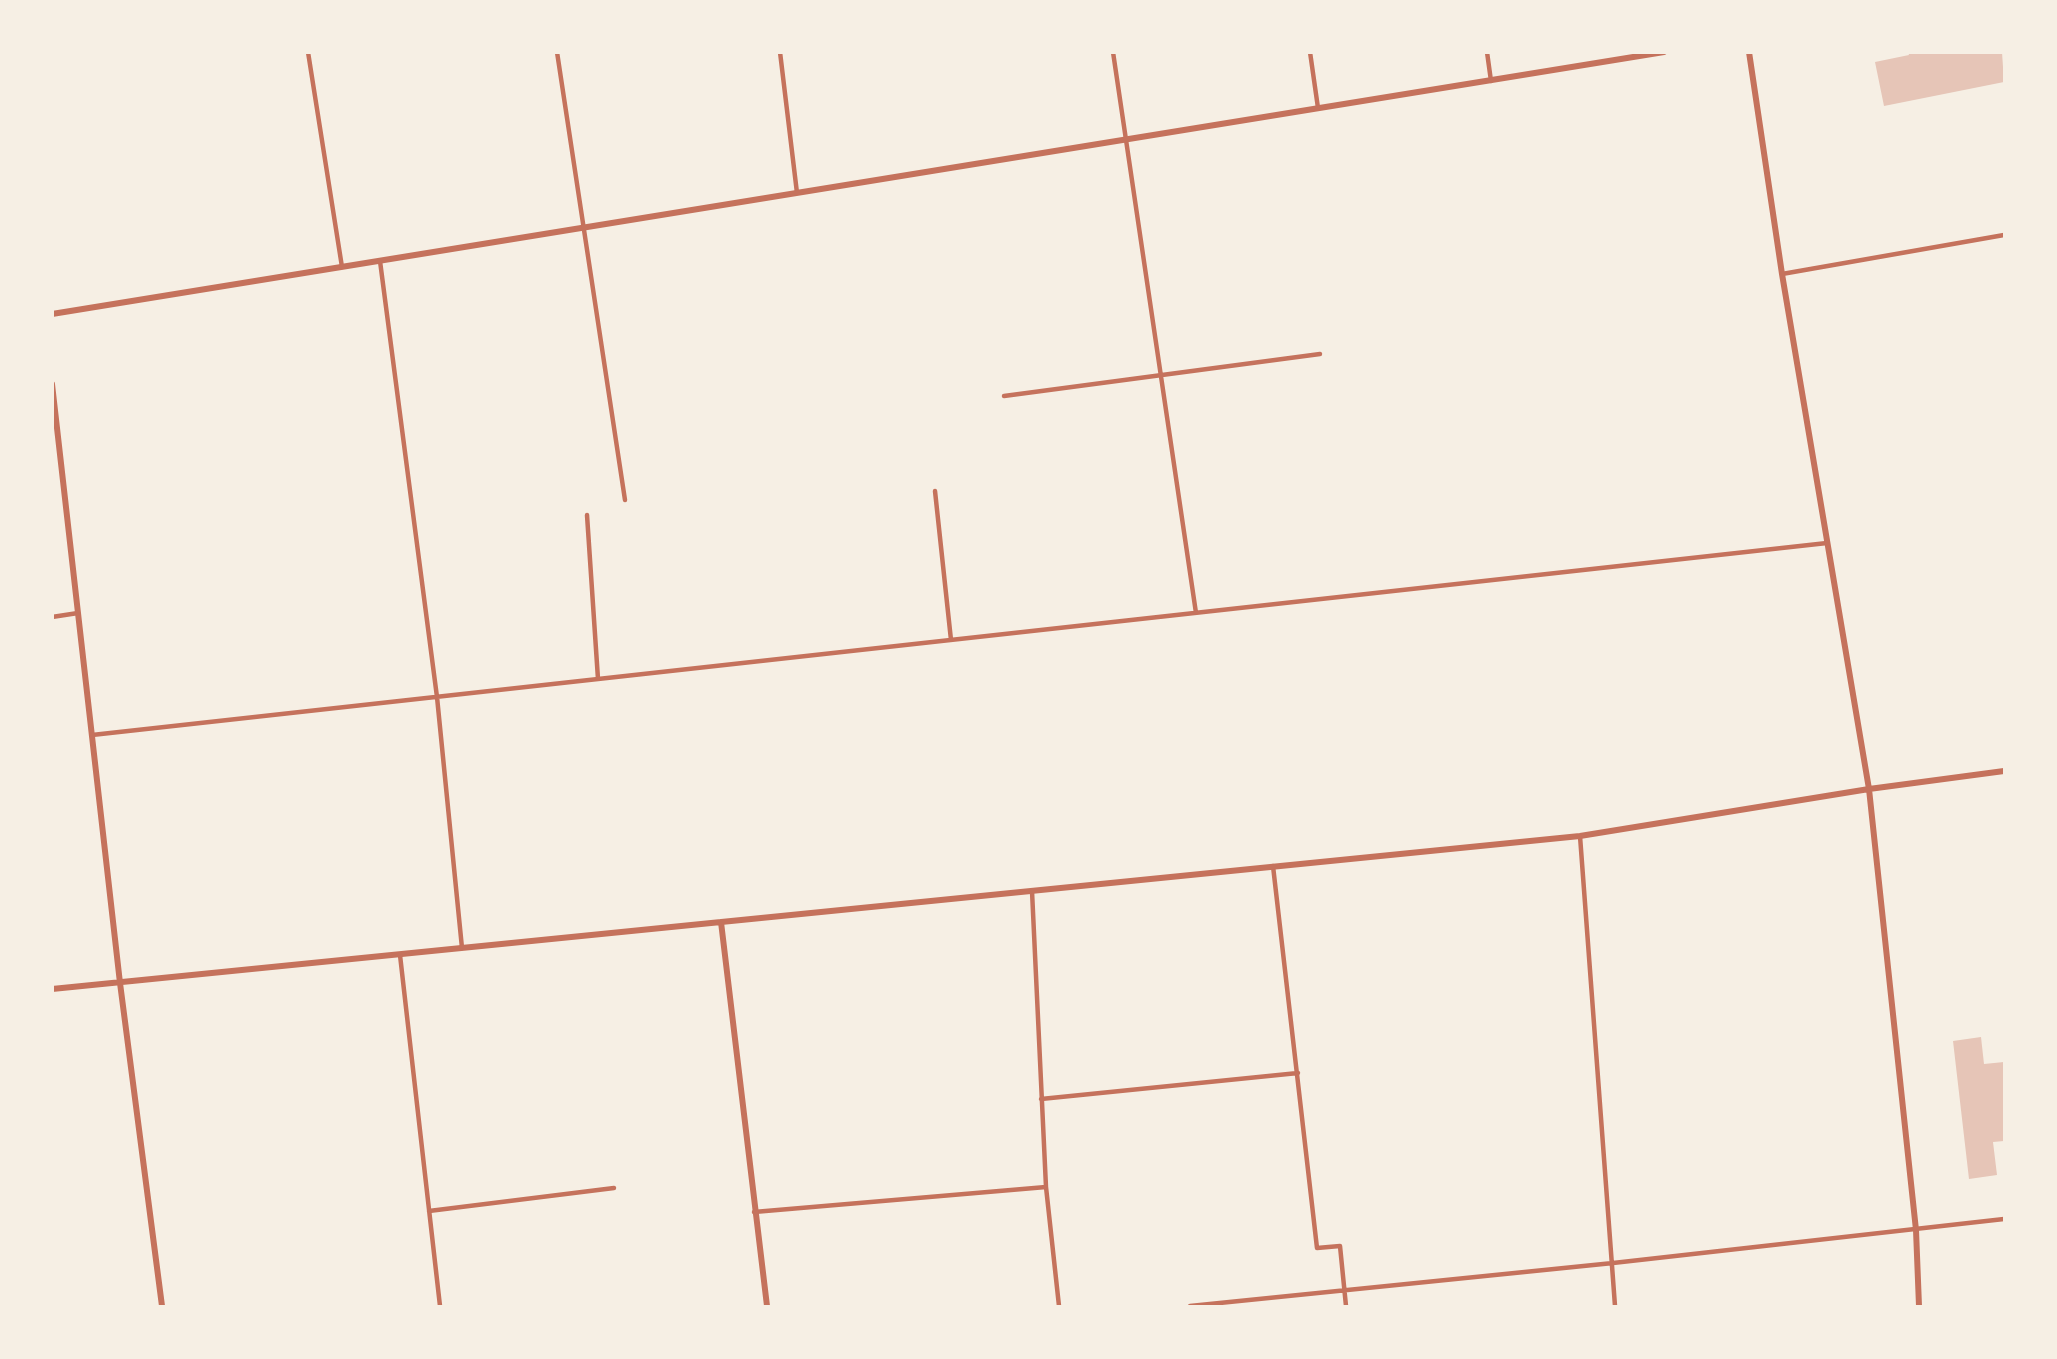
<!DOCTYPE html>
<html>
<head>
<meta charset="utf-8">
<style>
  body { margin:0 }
  #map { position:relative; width:2057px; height:1359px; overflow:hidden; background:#f6efe4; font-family:Signika,sans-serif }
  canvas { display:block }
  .frame { position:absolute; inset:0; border:54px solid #f6efe4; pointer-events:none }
</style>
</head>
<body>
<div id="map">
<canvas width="2057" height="1359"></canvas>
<div class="frame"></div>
</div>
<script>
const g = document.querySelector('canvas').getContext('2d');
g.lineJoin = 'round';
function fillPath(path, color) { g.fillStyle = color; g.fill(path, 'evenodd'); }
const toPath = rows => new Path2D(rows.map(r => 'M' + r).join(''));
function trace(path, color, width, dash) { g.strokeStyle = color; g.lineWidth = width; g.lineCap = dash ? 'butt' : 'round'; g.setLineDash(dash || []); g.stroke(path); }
fillPath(toPath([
  [1908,52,2002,52,2004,82,1884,106,1875,62,1909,55],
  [1981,1037,1984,1064,2004,1062,2004,1141,1993,1142,1997,1175,1969,1179,1953,1041]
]), '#e6c5b7');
trace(toPath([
  [308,52,342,267],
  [557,52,625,500],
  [780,52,797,193],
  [1113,52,1196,613],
  [1310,52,1318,108],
  [1487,52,1491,81],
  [380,261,437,697,462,948],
  [1782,274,2004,235],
  [1004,396,1320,354],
  [935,491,951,640],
  [587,515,598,679],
  [52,617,78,613],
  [92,735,1827,543],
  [1580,836,1615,1306],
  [1273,866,1317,1248,1340,1246,1346,1306],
  [1032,891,1046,1187,1059,1306],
  [400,955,440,1306],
  [1041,1099,1298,1073],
  [429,1211,614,1188],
  [754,1212,1046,1187],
  [1190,1306,1613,1263,2004,1219]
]), '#c5725c', 4.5);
trace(toPath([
  [1749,52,1782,274,1869,789,1916,1230,1919,1306],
  [52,314,1664,52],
  [52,384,120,983,162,1306],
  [721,922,767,1306],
  [52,989,1580,836,1869,789,2004,771]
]), '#c5725c', 6);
</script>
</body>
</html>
